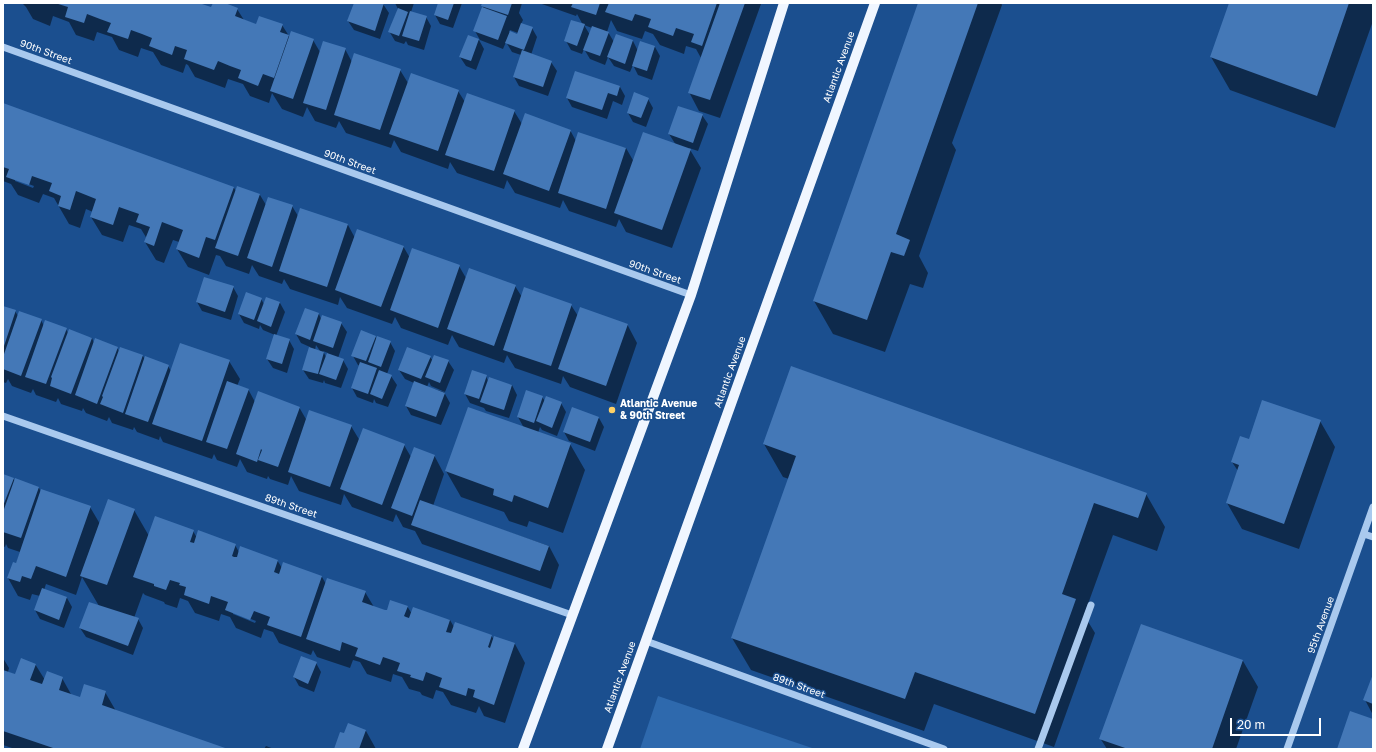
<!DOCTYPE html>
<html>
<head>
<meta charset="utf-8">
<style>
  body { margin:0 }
  #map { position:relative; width:1376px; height:752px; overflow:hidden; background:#1b4f8f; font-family:"Golos Text",sans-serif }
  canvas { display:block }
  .frame { position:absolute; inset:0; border:4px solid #fff; pointer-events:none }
  .scale { position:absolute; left:1230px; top:718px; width:91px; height:18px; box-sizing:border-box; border:2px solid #fff; border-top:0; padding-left:5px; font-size:12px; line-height:14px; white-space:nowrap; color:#fff; -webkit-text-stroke:3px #1b4f8f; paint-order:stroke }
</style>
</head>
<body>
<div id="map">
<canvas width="1376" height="752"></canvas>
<div class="frame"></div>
<div class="scale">20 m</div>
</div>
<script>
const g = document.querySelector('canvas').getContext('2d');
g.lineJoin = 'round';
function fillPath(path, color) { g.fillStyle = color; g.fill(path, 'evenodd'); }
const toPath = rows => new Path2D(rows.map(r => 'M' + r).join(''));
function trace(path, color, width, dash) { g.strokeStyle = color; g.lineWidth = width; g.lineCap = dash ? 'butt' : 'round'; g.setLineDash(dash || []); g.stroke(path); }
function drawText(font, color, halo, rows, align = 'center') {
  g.font = font + ' "Golos Text",sans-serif'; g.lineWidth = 3; g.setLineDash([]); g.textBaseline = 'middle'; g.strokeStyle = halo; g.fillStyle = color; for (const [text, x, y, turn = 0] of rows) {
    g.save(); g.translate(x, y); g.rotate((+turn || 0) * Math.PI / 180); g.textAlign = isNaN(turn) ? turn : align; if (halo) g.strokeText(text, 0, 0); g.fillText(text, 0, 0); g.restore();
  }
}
fillPath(toPath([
  [658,696,815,749,640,749]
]), '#2e69ad');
fillPath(toPath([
  [22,3,200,3,201,5,212,9,214,3,221,3,237,9,244,20,257,25,282,25,289,36,313,40,320,52,345,49,352,62,400,70,408,83,458,91,465,102,514,111,522,124,570,130,576,141,626,148,634,162,676,145,669,134,702,115,708,124,698,151,689,148,701,168,672,248,626,232,619,219,616,227,569,211,563,200,560,208,515,193,507,180,504,189,457,173,450,162,448,169,401,152,394,140,391,148,346,133,339,121,336,128,315,121,307,107,303,117,282,109,272,93,269,103,250,96,243,84,228,79,225,88,195,77,188,65,186,64,183,73,161,65,153,52,141,48,138,57,119,50,112,37,97,32,94,41,76,35,69,22,53,16,50,26,33,19,26,7],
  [355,3,380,3,383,4,389,13,380,39,354,30,348,21],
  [395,3,414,3,411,12,426,17,431,26,424,50,408,45,406,41,404,44,395,41,389,31,398,9],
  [439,3,462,3,453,28,440,24,435,15],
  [484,3,522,3,519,13,523,20,521,24,532,28,537,37,531,55,551,62,557,71,548,96,519,86,514,77,521,55,512,52,506,42,503,49,480,40,475,31,483,8],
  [510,30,518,33,517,35,509,32],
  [539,3,760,3,761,4,720,118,699,111,689,92,701,58,696,49,686,46,684,54,660,45,653,34,645,31,642,39,617,31,611,20,607,32,608,32,614,42,633,41,638,51,655,47,660,56,652,80,638,75,633,65,630,72,614,66,608,57,605,65,590,59,584,49,582,54,571,50,566,41,583,25,577,14,576,16],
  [584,25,592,28,590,35],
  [919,3,1001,3,1002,5,952,143,956,150,919,256,928,273,923,288,910,284,885,352,833,334,814,301],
  [1230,3,1373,3,1373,21,1335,128,1230,90,1211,57],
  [468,36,479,40,484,49,476,70,466,66,460,57],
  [576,72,620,87,625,96,622,105,613,101,607,119,572,107,567,98],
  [648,99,653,108,646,127,633,122,628,113],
  [3,104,234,188,236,191,237,187,260,195,266,205,292,206,298,216,300,209,348,225,355,238,403,246,410,258,459,266,466,278,515,286,522,297,571,305,578,316,627,324,637,343,616,404,570,387,563,376,561,384,515,368,507,355,504,363,459,347,452,335,448,345,401,328,395,317,392,324,347,308,340,297,338,305,290,289,284,279,282,284,259,276,252,265,249,274,226,266,220,256,216,255,209,275,188,267,177,249,179,242,173,240,164,263,156,260,145,242,147,239,141,229,129,225,123,242,102,235,91,217,93,212,86,209,80,228,69,224,54,198,43,194,39,203,18,195,11,184,3,181],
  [15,179,34,186,33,188,15,181],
  [233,287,238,296,231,320,202,311,197,302],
  [267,298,280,303,285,312,276,336,289,340,294,349,287,373,273,368,267,359,275,335,263,330,260,325,259,329,244,323,239,314,261,299,264,304],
  [3,307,15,311,18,316,41,320,44,326,66,329,68,333,92,338,94,343,117,348,119,351,120,348,143,356,145,360,168,366,171,371,229,361,240,379,237,386,248,389,255,402,299,407,307,421,351,426,360,441,404,445,411,457,434,455,444,474,433,506,549,546,559,565,551,589,422,544,415,531,403,527,396,514,393,522,352,507,344,494,341,505,299,491,291,476,288,485,270,479,268,476,267,479,247,472,240,459,237,467,217,460,214,454,212,459,163,442,160,436,159,440,137,432,134,427,133,430,112,423,109,417,107,421,86,413,83,408,82,411,61,404,58,398,56,402,36,395,33,389,31,393,12,386,8,379,6,383,3,382],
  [319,314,321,319,341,323,347,332,338,358,343,360,348,369,341,388,325,383,324,380,323,383,309,379,303,370,310,347,301,343,296,334],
  [316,345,320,351,315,350],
  [323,351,328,353,326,357],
  [375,336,377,340,390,342,395,351,387,374,391,376,397,385,388,407,376,403,374,399,373,403,357,397,352,388,360,366,358,365,353,356],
  [430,357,433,361,448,361,454,370,445,392,431,386,429,382,427,387,444,392,450,403,441,425,411,415,406,406,414,383,405,379,399,370],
  [486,376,488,381,512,385,517,395,509,418,486,411,484,408,470,403,465,394],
  [542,397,545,401,561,403,566,412,557,436,542,430,540,427,538,433,570,444,585,470,563,533,529,521,527,527,509,521,504,512,461,497,446,471,524,428,518,417],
  [599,418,604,427,595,451,569,441,564,432],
  [1320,421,1335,447,1299,549,1242,529,1227,503,1238,471,1232,462,1249,440],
  [764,444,1146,494,1165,527,1157,551,1113,535,1084,615,1095,633,1054,747,934,704,924,731,751,670,732,638,789,479,783,477],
  [3,475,13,478,15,481,39,488,41,492,90,507,100,524,134,510,149,536,193,531,197,538,235,545,239,552,277,560,282,568,322,577,326,584,365,592,374,607,385,611,407,606,412,614,450,620,454,627,491,635,494,640,495,637,515,644,525,663,505,723,484,716,479,706,476,713,451,705,443,692,436,690,433,699,422,695,420,692,409,689,402,677,393,674,391,682,367,674,360,662,353,660,350,668,317,657,313,650,311,655,279,643,273,632,264,629,261,638,236,628,230,617,221,614,219,621,195,613,188,601,180,598,177,608,165,604,164,602,145,595,143,593,134,618,138,619,143,628,133,655,86,637,80,628,99,606,82,577,76,595,46,584,44,590,67,598,72,607,64,628,40,619,35,610,40,596,32,594,30,600,18,596,8,578,16,564,20,552,8,548,6,544,5,547,3,546],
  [233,612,256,621,255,623,233,614],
  [1142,625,1243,661,1258,687,1236,749,1107,749,1100,738],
  [3,658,9,668,8,672,16,675,35,664,45,680,62,678,72,696,80,698,105,692,116,711,225,749,15,749,3,745],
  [316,663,321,672,314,692,299,686,294,677],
  [1373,676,1373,715,1365,700],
  [366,731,376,749,335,749,345,734],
  [266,746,274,749,264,749]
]), '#0007');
fillPath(toPath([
  [55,3,199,3,211,7,213,3,225,3,238,8,235,16,256,24,259,16,283,24,280,32,289,35,274,78,263,74,258,86,238,78,241,70,230,66,218,61,214,70,184,59,187,50,175,46,172,55,149,46,152,38,142,34,131,30,128,39,107,32,111,23,100,19,87,14,84,23,65,17,68,7],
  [354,3,384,3,375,31,347,21],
  [438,3,454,3,448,20,434,15],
  [482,3,512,3,508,15,481,6],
  [573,3,600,3,596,15,571,7],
  [609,3,717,3,702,46,691,42,694,34,676,28,673,36,648,27,651,19,642,16,635,14,632,21,605,12],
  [720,3,745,3,710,100,688,93],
  [918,3,978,3,896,234,910,240,904,256,891,252,867,320,813,301],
  [1229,3,1349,3,1317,96,1210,57],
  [482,7,507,16,498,40,473,31],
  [398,8,408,12,399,36,388,32],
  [410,11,427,16,419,41,402,36],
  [571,20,585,24,577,46,564,41],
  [521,23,533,27,524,50,505,43,510,31,517,34],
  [592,26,609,32,600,56,583,50],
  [291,31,314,39,293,99,270,91],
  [616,34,633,40,625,64,607,57],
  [468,35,479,39,471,61,459,57],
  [323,41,346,48,326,110,303,103],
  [640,41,655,46,647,71,632,66],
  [522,50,552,61,543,87,513,77],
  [354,53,401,69,380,130,334,115],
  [575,71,620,86,617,96,608,93,602,110,566,98],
  [411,73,459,90,438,151,389,134],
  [634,92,649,98,641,118,627,113],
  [467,93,515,110,494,171,445,155],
  [3,103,234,187,215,240,206,237,199,258,176,249,183,230,162,222,154,246,144,242,150,227,136,222,139,214,119,207,113,225,90,217,96,199,76,191,70,210,58,206,61,196,49,191,52,183,32,176,29,185,6,177,9,169,3,167],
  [678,106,703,114,693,143,668,134],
  [525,113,571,130,549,191,503,174],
  [578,132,626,148,606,209,558,193],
  [643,132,691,149,662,230,614,213],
  [237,186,260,194,238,256,215,248],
  [268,197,293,205,272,267,247,258],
  [300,208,348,224,327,287,279,271],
  [357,229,404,246,381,307,335,290],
  [412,248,460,265,438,328,390,310],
  [469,268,516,285,494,346,447,329],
  [204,277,234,286,225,312,196,302],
  [524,287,572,304,551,366,503,350],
  [246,292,262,298,254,320,238,314],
  [266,297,280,302,271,327,257,321],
  [3,306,16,310,3,349],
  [580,307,628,324,606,386,558,369],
  [305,308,319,313,310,340,295,334],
  [19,311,42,319,21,376,3,369,3,357],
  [322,315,342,322,333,348,313,341],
  [45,320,67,328,46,384,25,377],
  [69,329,92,338,71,394,50,386,52,378,51,377],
  [361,330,376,336,366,361,351,356],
  [274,334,290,339,282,364,266,359],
  [377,336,391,341,381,367,368,362],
  [95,338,118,347,97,404,75,395],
  [180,343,230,360,202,441,152,424],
  [120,347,143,355,123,413,100,404,103,397,102,396],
  [309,347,324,352,318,374,302,370],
  [407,347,431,356,421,379,398,370],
  [327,353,344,359,336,380,319,374],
  [434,355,449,360,440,383,425,377],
  [145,356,169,365,148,422,125,414],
  [360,362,377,368,368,394,351,388],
  [791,366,1147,493,1138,518,1094,503,1062,594,1076,599,1035,714,915,672,905,699,731,638,796,456,763,444],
  [379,370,392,375,382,399,370,394],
  [472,370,487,375,479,399,464,394],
  [489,377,512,385,504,410,480,402],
  [227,381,249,389,227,449,206,442],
  [414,381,445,393,436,417,405,406],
  [526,390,543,396,534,423,517,417],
  [258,391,300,407,278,467,258,460,262,450,261,449,257,462,236,454],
  [546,396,562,402,552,428,536,421],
  [1262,400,1321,420,1284,524,1226,503,1239,465,1231,462,1240,436,1249,439],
  [468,407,571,443,548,508,514,495,512,502,493,495,494,489,445,471],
  [572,407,599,417,590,442,563,432],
  [309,410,352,425,330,487,288,472],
  [363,428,405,444,382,505,340,489],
  [414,447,435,455,412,516,391,508],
  [3,474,14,478,3,506],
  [15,478,39,487,21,538,3,532,3,512],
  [41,489,91,506,66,577,36,566,31,579,22,576,20,582,7,578,13,562,16,563],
  [108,499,135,509,107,585,80,576],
  [420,500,549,546,540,571,411,525],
  [155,516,194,530,190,542,194,543,198,530,236,544,232,556,234,557,237,557,240,546,278,560,274,572,279,574,283,562,322,576,301,637,267,625,270,617,254,611,250,620,225,610,228,602,211,596,209,604,184,595,186,587,179,585,180,583,170,580,166,590,154,586,154,584,133,577],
  [327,578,366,591,362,602,385,610,387,610,390,600,408,606,404,616,406,617,409,618,413,607,450,620,446,632,451,633,455,622,492,635,488,647,490,648,494,636,515,643,494,705,473,697,475,690,468,688,466,696,439,687,442,678,426,672,423,681,410,677,411,675,397,671,400,663,392,660,383,657,380,665,355,656,358,648,342,642,340,651,306,639],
  [42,588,67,597,59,620,34,610],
  [89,602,139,618,128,646,79,628],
  [1141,624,1243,660,1212,749,1128,749,1099,739],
  [301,656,317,662,308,684,293,677],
  [21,658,36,664,30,680,42,684,47,671,63,677,59,690,80,697,84,684,106,691,102,705,228,749,56,749,3,731,3,670,15,674],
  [1373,674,1373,704,1363,700],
  [1350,711,1373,719,1373,749,1337,749],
  [348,723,366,730,359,749,334,749,340,732,344,733]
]), '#4478b7');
trace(toPath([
  [3,47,691,295],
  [3,416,572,615],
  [1364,534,1373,537],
  [646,641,944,749],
  [1038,749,1091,605],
  [1287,749,1373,507]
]), '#a9c9ee', 7);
trace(toPath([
  [523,749,691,295,784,3],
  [607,749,875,3]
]), '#f0f6ff', 10);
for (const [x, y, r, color] of [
  [612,410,4,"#ffd166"]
]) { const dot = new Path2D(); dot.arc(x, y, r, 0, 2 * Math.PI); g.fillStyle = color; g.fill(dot); trace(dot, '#1b4f8f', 1.5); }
drawText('10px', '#fff', '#1b4f8f', [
  ["90th Street",46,52,20],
  ["Atlantic Avenue",839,67,-70],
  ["90th Street",350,162,20],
  ["90th Street",655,272,19],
  ["Atlantic Avenue",730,372,-70],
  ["89th Street",291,506,19],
  ["95th Avenue",1321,625,-70],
  ["Atlantic Avenue",620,677,-70],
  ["89th Street",799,686,20]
]);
drawText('bold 10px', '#fff', '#1b4f8f', [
  ["Atlantic Avenue",620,404],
  ["& 90th Street",620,416]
], 'left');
</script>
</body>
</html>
